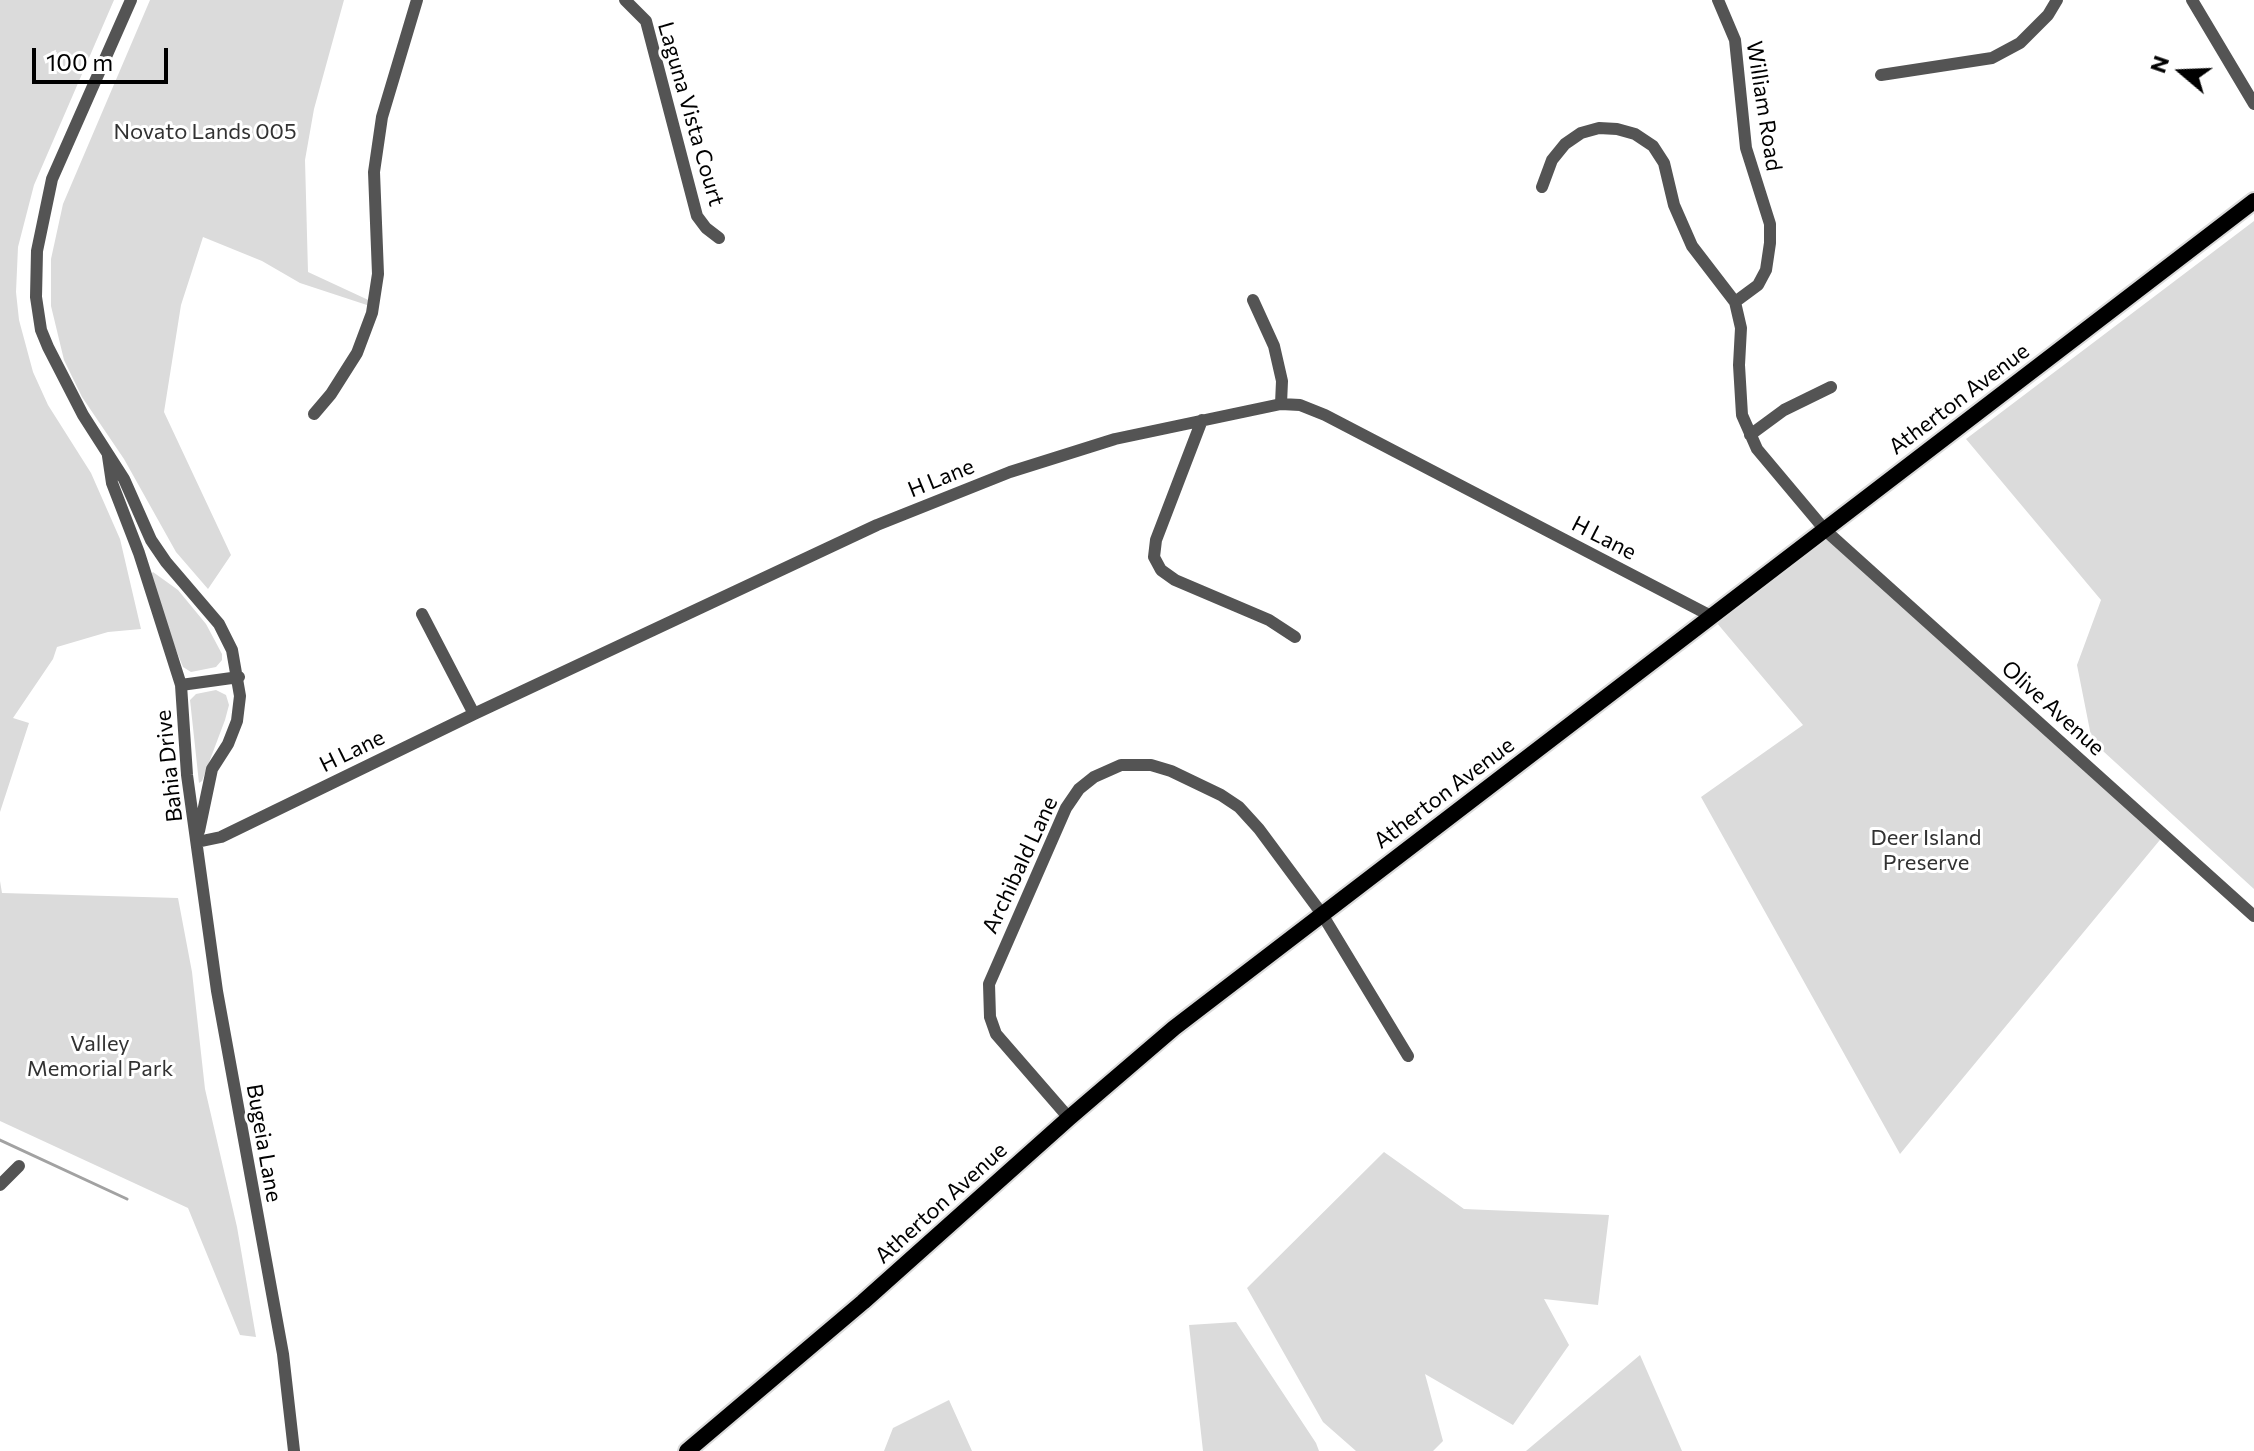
<!DOCTYPE html>
<html>
<head>
<meta charset="utf-8">
<style>
  body { margin:0 }
  #map { position:relative; width:2254px; height:1451px; overflow:hidden; background:#fff; font-family:Commissioner,sans-serif }
  canvas { display:block }
  .north { position:absolute; left:2142px; top:32px; width:80px; height:80px; -webkit-text-stroke:6px #fff; paint-order:stroke; rotate:289deg; font-size:22px; font-weight:700; line-height:32px; text-align:center; color:#000 }
  .north::after { content:''; display:block; margin:auto; width:28px; height:36px; background:#000; clip-path:polygon(50% 0,100% 100%,50% 72%,0 100%) }
  .scale { position:absolute; left:32px; top:48px; width:136px; height:36px; box-sizing:border-box; border:4px solid #000; border-top:0; padding-left:10px; font-size:24px; line-height:28px; white-space:nowrap; color:#000; -webkit-text-stroke:6px #fff; paint-order:stroke }
</style>
</head>
<body>
<div id="map">
<canvas width="2254" height="1451"></canvas>
<div class="north">N</div>
<div class="scale">100 m</div>
</div>
<script>
const g = document.querySelector('canvas').getContext('2d');
g.lineJoin = 'round';
function fillPath(path, color) { g.fillStyle = color; g.fill(path, 'evenodd'); }
const toPath = rows => new Path2D(rows.map(r => 'M' + r).join(''));
function trace(path, color, width, dash) { g.strokeStyle = color; g.lineWidth = width; g.lineCap = dash ? 'butt' : 'round'; g.setLineDash(dash || []); g.stroke(path); }
function drawText(font, color, halo, rows, align = 'center') {
  g.font = font + ' Commissioner,sans-serif'; g.lineWidth = 6; g.setLineDash([]); g.textBaseline = 'middle'; g.strokeStyle = halo; g.fillStyle = color; for (const [text, x, y, turn = 0] of rows) {
    g.save(); g.translate(x, y); g.rotate((+turn || 0) * Math.PI / 180); g.textAlign = isNaN(turn) ? turn : align; if (halo) g.strokeText(text, 0, 0); g.fillText(text, 0, 0); g.restore();
  }
}
fillPath(toPath([
  [0,0,114,0,34,185,18,247,16,292,19,320,33,372,48,405,91,473,120,539,141,629,108,632,57,647,53,659,13,718,29,723,0,812],
  [150,0,344,0,314,109,305,160,308,272,377,304,376,308,300,283,262,261,203,237,181,305,164,412,231,555,208,589,176,552,124,459,82,397,64,360,51,306,51,259,63,204],
  [2254,221,2254,889,2092,741,2077,665,2101,600,1966,439],
  [1825,530,2164,835,1900,1154,1701,797,1803,725,1711,616],
  [153,572,178,590,206,624,222,654,222,660,216,667,191,672,183,667,165,623,151,574],
  [216,690,226,695,229,705,225,720,202,781,199,783,190,700,196,694],
  [0,881,2,893,178,898,192,972,205,1089,237,1227,256,1337,240,1335,188,1208,0,1121],
  [1384,1152,1464,1209,1609,1215,1598,1305,1544,1299,1569,1345,1513,1425,1425,1374,1443,1441,1433,1451,1356,1451,1323,1422,1247,1288],
  [1236,1322,1316,1443,1319,1451,1203,1451,1189,1325],
  [1640,1355,1682,1451,1526,1451],
  [949,1400,972,1451,884,1451,893,1428]
]), '#dbdbdb');
trace(toPath([
  [0,1140,127,1199]
]), '#a2a2a2', 3);
const major = toPath([
  [687,1451,863,1302,1069,1118,1174,1028,2254,201]
]);
trace(major, '#dbdbdb', 20);
trace(toPath([
  [131,0,52,179,37,251,36,297,41,330,48,347,83,415,124,479,151,540,166,562,219,624,232,650,240,696,237,721,228,744,212,769,199,831],
  [625,0,646,21,697,216,706,228,719,238],
  [1718,0,1735,40,1746,148,1770,224,1770,243,1766,270,1758,285,1735,302],
  [2192,0,2254,104],
  [1881,75,1992,58,2020,43,2048,15,2057,0],
  [1542,187,1552,160,1565,144,1581,133,1599,128,1617,129,1635,134,1653,146,1664,163,1674,205,1692,246,1735,302,1741,328,1739,365,1742,415,1757,449,1825,530,2254,916],
  [1253,300,1274,346,1282,381,1281,404],
  [314,414,331,394,357,353,372,313,378,274,374,172,382,117,417,0],
  [1202,420,1156,540,1154,557,1161,570,1175,580,1269,620,1295,637],
  [1750,435,1784,410,1831,387],
  [108,456,112,483,139,553,181,685,187,775,217,991,283,1354,294,1451],
  [422,614,474,714],
  [181,685,239,677],
  [197,842,221,837,474,714,877,525,1010,472,1115,439,1281,404,1300,405,1325,415,1711,616],
  [1069,1118,996,1034,990,1017,989,984,1066,808,1079,789,1094,777,1121,765,1151,765,1171,771,1221,795,1239,807,1259,829,1322,914,1408,1056],
  [0,1185,19,1166]
]), '#545454', 12);
trace(major, '#000', 16);
drawText('22px', '#000', '#fff', [
  ["William Road",1764,106,81],
  ["Laguna Vista Court",691,114,74],
  ["Atherton Avenue",1959,399,-37],
  ["H Lane",941,478,-22],
  ["H Lane",1604,538,27],
  ["Olive Avenue",2053,708,42],
  ["H Lane",352,751,-26],
  ["Bahia Drive",169,766,-96],
  ["Atherton Avenue",1444,793,-37],
  ["Archibald Lane",1020,865,-65],
  ["Bugeia Lane",264,1143,80],
  ["Atherton Avenue",941,1203,-42]
]);
drawText('22px', '#323232', '#fff', [
  ["Novato Lands 005",205,132],
  ["Deer Island",1926,838],
  ["Preserve",1926,863],
  ["Valley",100,1044],
  ["Memorial Park",100,1069]
]);
</script>
</body>
</html>
